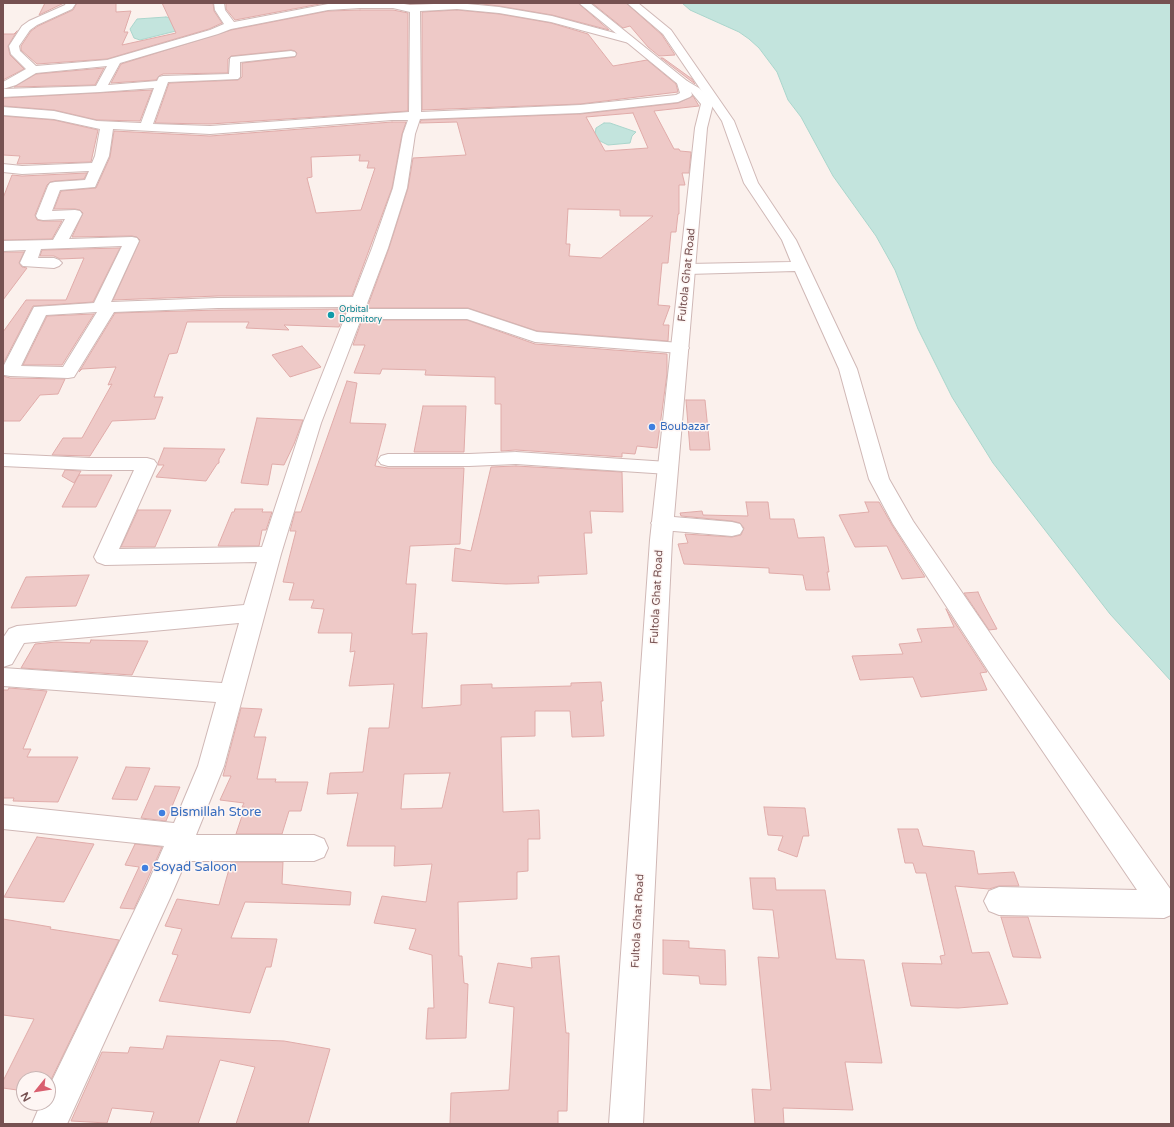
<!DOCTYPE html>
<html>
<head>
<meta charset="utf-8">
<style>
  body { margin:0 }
  #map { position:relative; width:1174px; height:1127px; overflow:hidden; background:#fbf1ed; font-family:"Varela Round",sans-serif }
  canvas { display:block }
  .frame { position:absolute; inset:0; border:4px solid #765151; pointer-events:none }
  .north { position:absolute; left:16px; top:1071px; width:40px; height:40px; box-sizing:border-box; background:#fef6f4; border:1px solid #c8b4b3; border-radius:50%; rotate:240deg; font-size:11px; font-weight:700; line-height:16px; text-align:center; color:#765151 }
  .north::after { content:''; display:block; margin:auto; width:14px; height:18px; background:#d95f6f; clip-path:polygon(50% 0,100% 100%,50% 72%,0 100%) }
</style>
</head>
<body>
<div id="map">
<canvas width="1174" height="1127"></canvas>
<div class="frame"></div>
<div class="north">N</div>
</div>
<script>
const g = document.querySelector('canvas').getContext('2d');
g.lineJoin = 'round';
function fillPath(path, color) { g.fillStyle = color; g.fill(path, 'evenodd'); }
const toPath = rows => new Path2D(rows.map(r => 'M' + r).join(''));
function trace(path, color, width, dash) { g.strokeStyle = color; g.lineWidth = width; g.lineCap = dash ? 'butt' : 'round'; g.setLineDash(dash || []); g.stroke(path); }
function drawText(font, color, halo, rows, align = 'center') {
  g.font = font + ' "Varela Round",sans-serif'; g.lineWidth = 3; g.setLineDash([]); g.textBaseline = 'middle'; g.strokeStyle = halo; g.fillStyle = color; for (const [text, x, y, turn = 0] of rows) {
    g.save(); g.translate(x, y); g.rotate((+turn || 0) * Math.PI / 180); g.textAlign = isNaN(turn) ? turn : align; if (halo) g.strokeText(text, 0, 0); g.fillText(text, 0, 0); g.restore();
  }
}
const water = toPath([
  [682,3,1171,3,1171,681,1110,614,993,463,952,397,918,329,895,270,876,236,833,176,801,117,788,100,777,72,759,48,749,39,739,32,690,10,682,3],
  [166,17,185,21,176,31,140,40,134,38,130,29,137,19,166,17],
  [604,123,610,123,636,132,632,136,630,143,608,145,598,140,595,134,596,128,604,123]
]);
fillPath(water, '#c3e4dd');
trace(water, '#aad5cc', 1);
const building = toPath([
  [45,3,64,3,39,15,45,3],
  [77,3,116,3,116,12,131,11,124,32,128,32,122,45,176,33,162,3,213,3,214,11,222,23,209,29,107,59,37,64,21,50,21,46,31,31,38,26,73,10,77,3],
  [226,3,325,3,235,20,226,9,226,3],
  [473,3,578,3,609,30,552,15,499,6,473,3],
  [592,3,626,3,662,35,675,55,659,56,648,47,630,26,623,28,592,3],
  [360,10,393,10,408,13,408,111,210,124,155,123,169,83,238,80,242,77,242,63,295,57,297,53,295,51,291,50,231,56,228,59,228,73,163,74,159,76,156,80,111,83,121,64,231,30,328,11,360,10],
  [457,10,499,14,551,23,588,34,613,66,647,60,676,84,678,92,580,104,422,110,422,12,457,10],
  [17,31,8,46,10,55,24,69,3,80,3,34,14,34,17,31],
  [661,58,663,58,692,79,695,84,661,58],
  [104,68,95,85,14,87,36,74,104,68],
  [152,90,140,121,97,120,54,110,3,106,3,98,152,90],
  [693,96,699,106,654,111,674,149,679,149,680,151,691,152,689,173,682,173,685,185,679,185,679,214,678,214,676,232,671,232,668,263,662,263,658,305,670,306,663,325,669,325,668,341,537,331,468,308,367,308,389,248,408,188,413,158,466,155,457,122,420,123,421,120,580,114,678,103,693,96],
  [633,113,648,148,605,151,586,117,633,113],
  [568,209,620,210,620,216,653,216,601,258,569,256,570,244,566,244,568,209],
  [3,116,54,120,98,130,91,162,17,164,20,156,3,155,3,116],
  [392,122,406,122,402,134,392,188,352,296,218,296,113,300,140,240,137,237,132,236,72,237,83,213,80,210,75,209,54,209,61,191,96,188,110,157,114,131,210,136,392,122],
  [360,155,359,161,369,161,367,168,375,168,361,210,316,213,307,178,312,177,311,157,360,155],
  [87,173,84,179,55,181,50,182,47,185,35,215,37,220,43,221,62,221,52,239,3,240,3,198,12,175,22,176,87,173],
  [120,248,93,302,33,306,3,364,3,332,26,300,66,300,84,258,60,259,54,256,40,256,42,250,120,248],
  [3,252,24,252,19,263,22,267,27,268,3,300,3,252],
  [347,309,339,327,284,325,289,330,246,328,249,322,187,322,177,353,169,354,154,397,163,397,155,419,112,421,90,456,52,455,63,438,82,438,112,384,108,385,116,367,82,369,79,372,115,313,218,310,347,309],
  [94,314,62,365,23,365,47,316,94,314],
  [362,320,467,320,535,344,667,354,667,374,657,448,637,446,635,454,622,453,622,457,516,450,501,451,501,404,495,404,495,377,425,375,426,370,382,369,380,374,354,373,365,345,353,345,362,320],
  [302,346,321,367,290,377,272,355,302,346],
  [3,376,10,378,65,379,58,394,40,395,20,421,3,421,3,376],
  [347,381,357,383,350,423,386,424,375,466,388,468,464,468,460,544,410,546,406,584,416,584,412,634,427,633,422,708,461,705,461,685,492,684,492,688,571,686,571,683,601,682,603,701,601,701,604,736,572,737,570,711,535,711,535,736,501,737,503,812,539,810,540,839,528,839,528,871,517,872,517,899,458,902,459,956,462,956,464,983,468,984,466,1038,426,1039,428,1008,434,1008,432,955,409,949,416,929,374,923,382,896,426,902,432,864,394,866,395,846,347,846,358,793,327,794,330,773,363,772,369,728,389,728,394,684,349,686,355,651,350,652,352,633,318,633,324,609,311,608,314,600,289,600,294,583,283,582,296,531,290,531,295,512,301,512,347,381],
  [450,773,442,808,401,809,404,774,450,773],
  [686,400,705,400,710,450,690,450,686,400],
  [423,406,466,406,464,452,414,452,423,406],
  [257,418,303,420,294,444,284,465,272,464,268,485,241,483,257,418],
  [164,448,219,449,225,449,219,459,219,463,217,464,206,481,156,477,164,465,158,465,158,463,164,448],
  [516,466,622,472,623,512,590,511,592,533,584,533,587,574,538,576,539,583,506,584,452,581,455,548,471,551,491,467,516,466],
  [65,470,81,471,74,483,62,476,65,470],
  [79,475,112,475,96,507,62,507,79,475],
  [746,502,768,502,770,519,794,519,798,538,824,537,829,572,827,572,830,590,806,590,803,575,769,573,769,568,684,564,678,544,688,543,685,534,732,537,741,535,744,528,740,523,732,521,681,516,680,513,702,511,703,515,748,516,746,502],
  [865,502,879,502,892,525,925,577,902,579,887,546,855,547,839,515,869,512,865,502],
  [235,509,263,509,262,512,272,512,266,530,262,530,259,546,218,546,232,512,234,512,235,509],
  [138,510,171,510,155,547,121,547,138,510],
  [89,575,76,606,11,608,26,577,89,575],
  [978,592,982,601,997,629,989,630,964,593,978,592],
  [946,609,987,672,980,673,987,690,921,697,913,677,860,680,852,656,903,654,899,644,922,642,917,629,954,627,946,609],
  [91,640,148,641,132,675,21,668,35,644,56,642,90,643,91,640],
  [9,688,47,691,23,749,31,749,27,757,78,757,58,802,13,801,14,798,3,798,3,690,8,690,9,688],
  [241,708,262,709,254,737,266,737,257,779,276,779,275,782,308,782,301,811,289,811,282,834,236,834,245,807,242,807,244,803,220,800,231,776,223,776,241,708],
  [126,767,150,768,137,800,112,799,126,767],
  [155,786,180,787,166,821,141,818,155,786],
  [764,807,805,808,809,836,803,836,797,857,778,850,783,836,768,835,764,807],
  [898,829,918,829,923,846,974,851,978,874,1014,872,1019,886,999,886,989,889,955,886,972,953,989,952,1008,1004,958,1008,911,1006,902,963,942,964,940,956,945,955,926,873,916,873,913,863,905,863,898,829],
  [37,837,94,844,64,902,4,897,37,837],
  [135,844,162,847,134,909,120,908,139,867,125,865,135,844],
  [231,862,283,862,282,884,351,892,350,905,245,902,231,938,277,939,271,967,266,967,250,1013,159,1001,178,955,172,954,182,929,165,926,177,899,219,905,231,862],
  [750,878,775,878,776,890,825,890,836,959,864,960,882,1063,845,1062,853,1110,783,1108,784,1124,755,1124,752,1089,771,1090,758,957,779,958,773,910,753,909,750,878],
  [1001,917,1028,917,1041,958,1013,957,1001,917],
  [3,919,51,927,50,929,119,940,48,1086,48,1079,24,1079,24,1091,3,1088,3,1081,34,1019,3,1015,3,919],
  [663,940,689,941,689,948,725,950,726,985,700,984,699,976,663,974,663,940],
  [559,956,566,1033,569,1033,567,1111,558,1111,558,1124,450,1124,451,1093,509,1090,514,1007,489,1003,498,963,532,968,531,958,559,956],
  [167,1036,284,1041,330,1049,308,1124,236,1124,255,1067,220,1060,198,1124,150,1124,154,1112,112,1108,107,1123,71,1121,102,1052,128,1053,130,1047,163,1049,167,1036]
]);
fillPath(building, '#eec9c7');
trace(building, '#e0aba9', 1);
const minor = toPath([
  [66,3,76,3,72,9,37,25,30,30,19,46,20,51,36,66,107,60,210,30,224,24,215,10,214,3,224,3,225,10,234,22,328,4,398,3,410,5,457,3,499,7,552,16,633,38,634,40,633,42,629,43,551,22,499,13,457,9,420,11,421,112,580,105,676,95,680,93,677,83,679,81,683,80,687,81,689,83,692,95,690,97,678,102,580,113,420,119,415,134,407,188,388,248,365,309,468,309,537,332,680,343,686,344,689,348,686,352,680,353,535,342,467,319,361,319,321,423,281,554,224,766,196,835,314,835,324,839,328,848,324,857,314,861,186,861,170,898,67,1124,32,1124,41,1103,48,1103,48,1089,148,883,164,846,3,829,3,805,174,823,198,766,216,702,3,686,3,668,222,683,239,623,24,643,12,664,3,667,3,638,9,629,17,626,244,605,257,562,105,565,97,562,94,557,134,470,89,470,3,466,3,454,89,458,147,458,154,460,157,464,119,549,262,547,303,423,349,307,218,308,114,312,74,377,68,378,10,376,4,375,3,367,34,307,94,303,122,246,41,249,38,258,54,258,59,260,62,263,59,266,54,268,23,266,20,263,26,250,3,251,3,241,53,240,65,219,43,220,38,219,36,216,48,186,50,183,55,182,85,180,89,171,22,174,3,172,3,164,22,166,92,163,95,156,100,129,54,119,3,115,3,107,54,111,97,121,141,123,154,88,100,92,3,97,3,89,96,86,107,66,36,73,16,85,3,89,3,82,26,69,11,54,9,46,22,26,29,21,65,5,66,3],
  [360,8,393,8,410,12,409,112,210,126,153,124,168,82,238,79,240,77,240,62,295,56,296,54,295,52,291,51,231,57,230,59,229,74,163,76,159,77,157,81,108,85,120,63,218,34,231,29,328,10,360,8],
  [392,120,408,120,403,134,393,188,372,248,353,297,218,298,111,302,139,241,137,238,132,237,69,239,82,214,80,211,75,210,52,211,60,190,95,187,109,156,113,129,210,134,392,120],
  [97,312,63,367,21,366,46,315,97,312],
  [627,3,638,3,671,30,734,121,758,183,796,240,857,369,889,479,913,521,1007,658,1171,890,1171,915,1164,918,999,915,989,911,984,901,989,891,999,887,1137,890,989,672,893,524,869,479,839,369,795,271,688,274,682,272,680,269,682,266,688,264,791,262,782,240,744,183,722,121,663,34,627,3],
  [516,452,668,462,675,464,678,468,675,472,668,474,516,464,469,466,388,466,381,464,378,460,381,456,388,454,469,454,516,452],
  [662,516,732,522,740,524,743,529,740,534,732,536,662,530,655,528,651,523,655,518,662,516]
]);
const tertiary = toPath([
  [579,3,590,3,687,81,699,88,705,93,713,104,707,128,672,540,643,1124,609,1124,650,540,695,128,701,104,691,92,679,85,579,3]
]);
trace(minor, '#d0b8b6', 2);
trace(tertiary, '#d0b8b6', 2);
fillPath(minor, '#fff');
fillPath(tertiary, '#fff');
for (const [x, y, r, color] of [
  [331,315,4,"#0f9aa8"],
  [652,427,4,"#3f7fe0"],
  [162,813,4,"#3f7fe0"],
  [145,868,4,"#3f7fe0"]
]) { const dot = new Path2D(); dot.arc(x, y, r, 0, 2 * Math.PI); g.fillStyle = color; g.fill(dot); trace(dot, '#fef6f4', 1.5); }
drawText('9px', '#0d838f', '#fef6f4', [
  ["Orbital",339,310],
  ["Dormitory",339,320]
], 'left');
drawText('11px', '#765151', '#fef6f4', [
  ["Fultola Ghat Road",687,275,-84],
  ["Fultola Ghat Road",657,597,-87],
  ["Fultola Ghat Road",638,921,-87]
]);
drawText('11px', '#366cbe', '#fef6f4', [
  ["Boubazar",660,427]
], 'left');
drawText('13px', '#366cbe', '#fef6f4', [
  ["Bismillah Store",170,813],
  ["Soyad Saloon",153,868]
], 'left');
</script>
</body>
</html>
